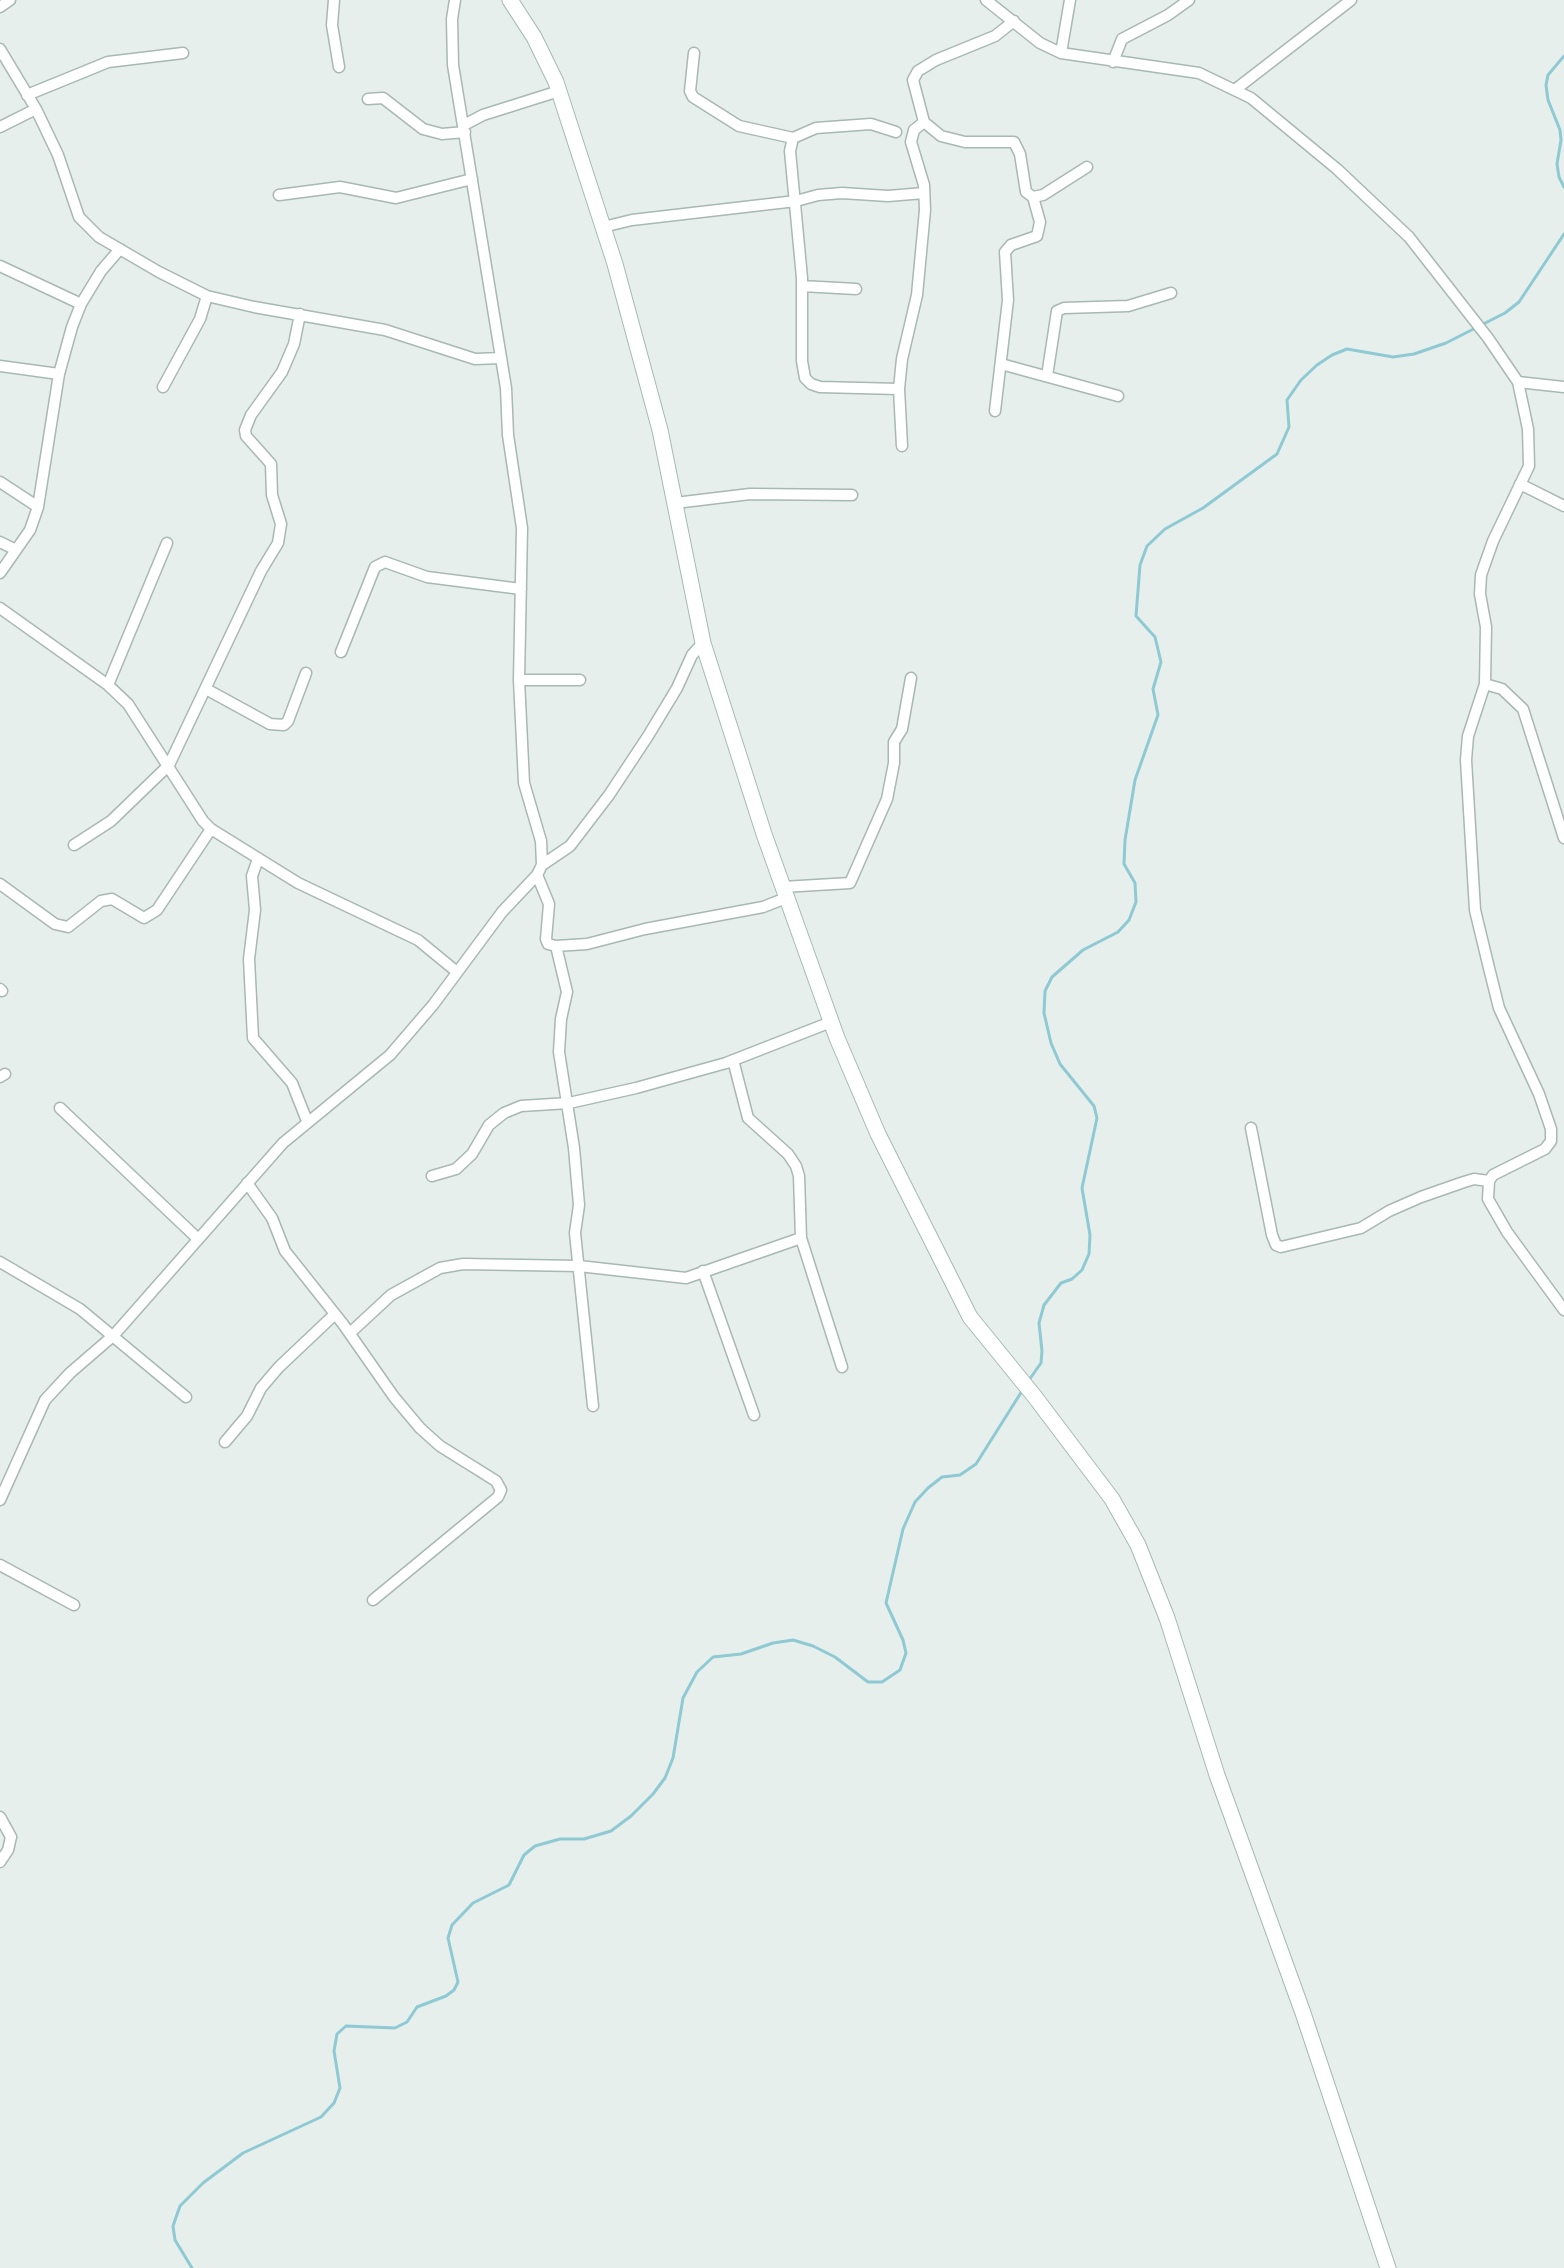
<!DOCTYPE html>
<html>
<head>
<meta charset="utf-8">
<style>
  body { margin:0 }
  canvas { display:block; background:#e6efeb }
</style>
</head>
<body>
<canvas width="1564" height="2268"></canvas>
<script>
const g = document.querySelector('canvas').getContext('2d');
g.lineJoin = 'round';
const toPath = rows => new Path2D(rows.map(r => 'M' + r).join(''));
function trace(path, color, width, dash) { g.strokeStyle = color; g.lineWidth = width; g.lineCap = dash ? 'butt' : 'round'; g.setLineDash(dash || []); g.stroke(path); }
trace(toPath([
  [1564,56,1548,75,1546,85,1548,100,1560,130,1561,140,1557,164,1559,177,1564,187],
  [1029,1380,1041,1363,1042,1351,1039,1323,1044,1305,1061,1283,1072,1279,1082,1270,1089,1254,1090,1235,1082,1188,1097,1118,1094,1106,1060,1064,1051,1043,1044,1013,1045,991,1052,977,1083,950,1118,932,1129,920,1136,902,1135,883,1124,864,1125,840,1135,780,1158,715,1153,689,1161,662,1155,637,1136,616,1140,565,1147,546,1165,529,1203,508,1277,454,1289,427,1287,400,1301,380,1317,365,1332,355,1347,349,1393,357,1414,354,1446,343,1505,313,1519,302,1564,234],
  [192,2268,175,2240,173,2226,180,2206,203,2183,243,2153,321,2117,334,2103,340,2088,334,2051,337,2034,346,2026,395,2028,407,2022,417,2007,446,1996,454,1990,458,1982,448,1938,452,1925,473,1903,509,1885,524,1855,535,1846,560,1839,584,1839,611,1831,631,1816,653,1794,665,1778,673,1758,683,1698,697,1672,713,1657,741,1654,773,1643,793,1640,813,1646,835,1657,868,1682,882,1682,900,1670,906,1653,903,1640,886,1603,903,1529,915,1502,928,1488,942,1477,960,1475,976,1464,1022,1391]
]), '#8ec9d4', 3);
const street = toPath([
  [334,0,332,25,339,67],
  [986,0,1040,43,1061,53,1199,73,1251,98,1337,169,1409,237,1488,338,1518,382,1528,429,1529,466,1493,541,1481,575,1480,594,1486,627,1485,684,1468,736,1466,760,1475,910,1488,964,1499,1008,1539,1094,1551,1129,1551,1141,1545,1149,1493,1175,1489,1181,1488,1199,1507,1232,1564,1310],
  [0,7,10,0],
  [1014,21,995,36,936,60,918,71,913,80,924,122,941,136,965,142,1014,142,1020,154,1026,192,1033,197,1043,195,1087,167],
  [0,49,36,109,58,155,79,217,99,237,159,272,207,296,254,307,385,330,475,359,501,358],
  [694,53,690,91,693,97,739,126,793,138],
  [1061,53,1070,0],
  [1113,62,1122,39,1168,15,1189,0],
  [1236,89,1351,0],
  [27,95,108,62,183,53],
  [368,99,383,98,423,129,442,134,465,132],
  [464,125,483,115,559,91],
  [0,127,36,109],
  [896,132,871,124,816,128,793,138,790,151,802,278,802,361,805,378,811,384,820,387,899,389],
  [279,195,340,187,396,198,472,179],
  [603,227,632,220,796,201,818,195,842,193,888,196,924,193],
  [0,266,81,304],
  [802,286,856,289],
  [1001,364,1118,396],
  [0,366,59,374],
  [1047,376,1057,311,1064,308,1128,306,1171,293],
  [1518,382,1564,387],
  [163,387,200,319,207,296],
  [995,411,1008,300,1005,252,1011,245,1037,236,1040,222,1033,197],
  [902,446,899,389,902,359,917,295,925,210,924,185,911,142,914,130,924,122],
  [0,482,38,507],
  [1520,484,1564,506],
  [675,503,750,494,852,495],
  [0,542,16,550],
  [0,573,30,530,38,507,59,374,72,327,81,304,101,271,120,249],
  [0,608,108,685,128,704,203,821,211,829,298,883,418,940,457,972],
  [341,652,375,567,385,562,427,577,521,589],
  [519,680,580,680],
  [1485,684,1502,689,1523,709,1564,838],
  [108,685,167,543],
  [206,689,270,724,284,725,288,721,306,673],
  [74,845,111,821,169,765,261,571,278,543,281,524,272,495,271,464,246,436,245,430,251,415,282,372,294,344,300,314],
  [258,859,252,876,255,910,249,959,253,1038,292,1083,307,1121],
  [542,865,570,846,609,795,648,736,677,688,692,655,703,643],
  [537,875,549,904,546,939,548,944,556,946,587,944,645,929,763,907,786,898],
  [0,884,55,924,68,927,101,901,112,899,144,918,157,910,211,829],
  [783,887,850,883,887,799,894,763,894,742,902,729,911,678],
  [556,946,567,992,561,1019,559,1052,574,1148,579,1205,575,1233,593,1406],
  [0,989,2,991],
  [733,1060,748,1118,788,1154,796,1166,799,1176,801,1238,842,1367],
  [0,1077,5,1074],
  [60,1108,197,1238],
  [1251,1128,1272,1235,1276,1245,1281,1247,1361,1228,1389,1211,1421,1197,1464,1182,1474,1179,1489,1181],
  [432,1176,456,1169,472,1154,489,1125,504,1113,521,1106,569,1103,636,1088,726,1063,831,1022],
  [247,1183,272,1218,285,1251,343,1324,394,1397,420,1428,440,1446,496,1481,501,1490,498,1497,373,1600],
  [0,1262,80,1309,186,1397],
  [703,1271,754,1415],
  [350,1333,391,1295,440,1268,463,1264,579,1266,686,1278,801,1238],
  [225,1442,247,1416,261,1388,279,1367,335,1314],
  [0,1500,45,1400,70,1373,114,1335,283,1143,390,1055,433,1005,502,912,537,875,542,865,541,841,524,783,519,680,522,528,508,435,506,388,453,65,452,19,455,0],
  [0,1565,74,1605],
  [0,1817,11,1837,8,1850,0,1862]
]);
const secondary = toPath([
  [510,0,534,37,556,82,615,264,660,430,703,643,764,834,837,1038,878,1134,970,1317,1035,1397,1112,1499,1138,1545,1167,1618,1217,1775,1303,2013,1388,2268]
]);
trace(street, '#a8b8b2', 13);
trace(secondary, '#a4bbb3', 17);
trace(street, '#fff', 10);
trace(secondary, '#fff', 15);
</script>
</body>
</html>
